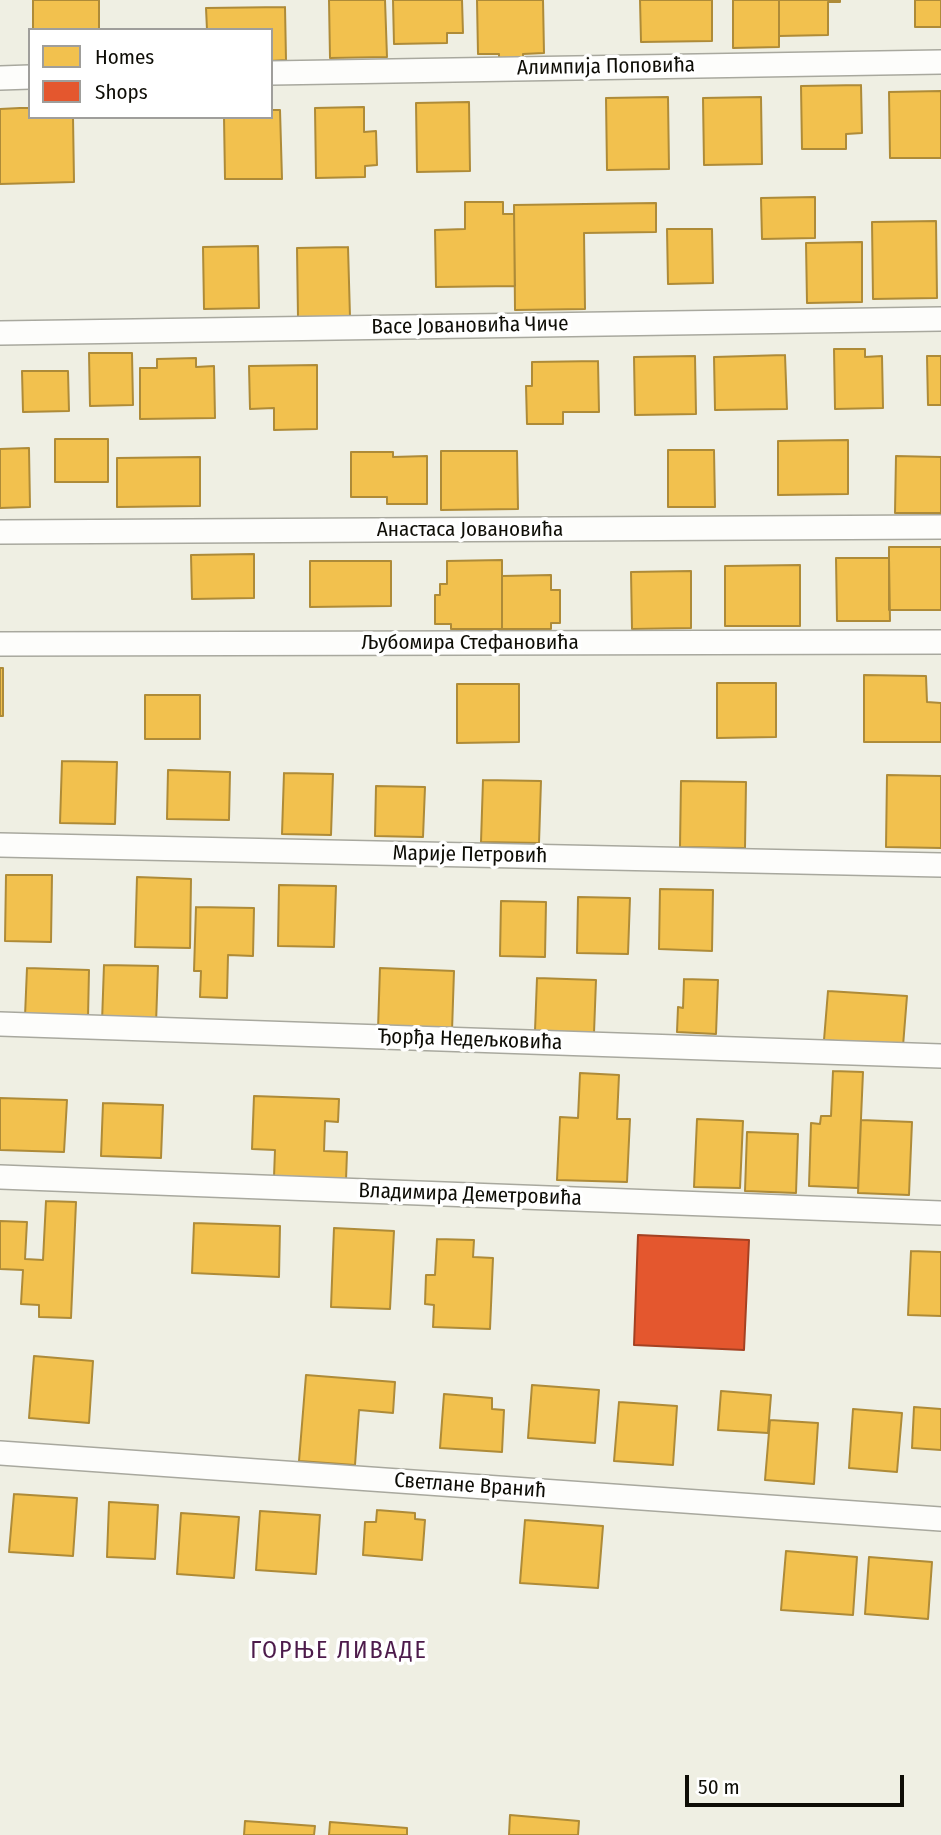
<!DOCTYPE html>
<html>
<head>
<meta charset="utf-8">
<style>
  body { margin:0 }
  #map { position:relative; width:941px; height:1835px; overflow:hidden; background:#efefe3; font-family:"Fira Sans Condensed",sans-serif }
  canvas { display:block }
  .legend { position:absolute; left:28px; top:28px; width:245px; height:91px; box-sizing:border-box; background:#fff; border:2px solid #9f9e9b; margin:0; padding:9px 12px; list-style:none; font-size:21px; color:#0e0d06 }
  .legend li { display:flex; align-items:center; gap:14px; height:35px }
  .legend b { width:35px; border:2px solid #9f9e9b }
  .scale { position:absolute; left:685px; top:1775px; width:219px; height:32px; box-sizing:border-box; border:4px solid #0e0d06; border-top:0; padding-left:9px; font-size:21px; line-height:24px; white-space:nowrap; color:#0e0d06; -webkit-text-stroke:5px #fff; paint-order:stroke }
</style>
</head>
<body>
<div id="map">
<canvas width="941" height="1835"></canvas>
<ul class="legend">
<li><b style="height:19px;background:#f2c14e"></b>Homes</li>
<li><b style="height:19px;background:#e4572e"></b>Shops</li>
</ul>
<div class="scale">50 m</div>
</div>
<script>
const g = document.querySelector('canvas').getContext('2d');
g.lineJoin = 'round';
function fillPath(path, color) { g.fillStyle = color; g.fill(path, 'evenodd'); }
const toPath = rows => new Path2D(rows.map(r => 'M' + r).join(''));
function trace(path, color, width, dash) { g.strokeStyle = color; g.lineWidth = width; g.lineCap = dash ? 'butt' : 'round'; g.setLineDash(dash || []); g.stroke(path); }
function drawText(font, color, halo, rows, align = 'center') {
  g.font = font + ' "Fira Sans Condensed",sans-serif'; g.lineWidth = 7; g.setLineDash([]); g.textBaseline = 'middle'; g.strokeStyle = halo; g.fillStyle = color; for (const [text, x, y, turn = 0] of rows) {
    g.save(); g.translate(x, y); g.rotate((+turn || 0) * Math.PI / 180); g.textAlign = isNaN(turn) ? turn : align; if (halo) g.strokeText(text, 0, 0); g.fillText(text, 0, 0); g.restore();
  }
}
const homes = toPath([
  [33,0,99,0,99,30,33,30,33,0],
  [329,0,385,0,387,57,330,58,329,0],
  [393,0,462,0,463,33,447,33,447,43,394,44,393,0],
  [477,0,543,0,544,53,523,54,523,65,499,66,499,54,478,54,477,0],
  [640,0,712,0,712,41,641,42,640,0],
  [733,0,779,0,779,47,733,48,733,0],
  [779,0,840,0,840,2,828,2,828,35,779,36,779,0],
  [915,0,941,0,941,27,915,27,915,0],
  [285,7,286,60,271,61,271,30,207,30,206,8,285,7],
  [861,85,862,133,846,134,846,149,802,149,801,86,861,85],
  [941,91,941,158,890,158,889,92,941,91],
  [668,97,669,169,607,170,606,98,668,97],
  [761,97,762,164,704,165,703,98,761,97],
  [469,102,470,171,417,172,416,103,469,102],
  [364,107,364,132,376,131,377,165,365,166,365,177,316,178,315,108,364,107],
  [20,108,30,108,30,117,73,117,74,182,0,184,0,109,20,108],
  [271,110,280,110,282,179,225,179,224,117,271,117,271,110],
  [815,197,815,238,762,239,761,198,815,197],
  [465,202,503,202,503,214,514,214,515,286,436,287,435,230,465,229,465,202],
  [656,203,656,232,584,233,585,309,515,310,514,205,656,203],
  [936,221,937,298,873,299,872,222,936,221],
  [667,229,712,229,713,283,668,284,667,229],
  [862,242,862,302,807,303,806,243,862,242],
  [258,246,259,308,204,309,203,247,258,246],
  [348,247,350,317,298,318,297,248,348,247],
  [834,349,865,349,865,357,882,356,883,408,835,409,834,349],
  [89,353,132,353,133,405,90,406,89,353],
  [785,355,787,409,715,410,714,357,785,355],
  [695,356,696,414,635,415,634,357,695,356],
  [927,356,941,356,941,405,928,405,927,356],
  [196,358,196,367,214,366,215,418,140,419,140,368,157,368,157,359,196,358],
  [598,361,599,412,563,412,563,424,527,424,526,386,532,386,532,362,598,361],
  [317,365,317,429,274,430,274,408,250,409,249,366,317,365],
  [22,371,68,371,69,411,23,412,22,371],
  [55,439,108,439,108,482,55,482,55,439],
  [848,440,848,494,778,495,778,441,848,440],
  [29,448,30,507,0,508,0,449,29,448],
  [668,450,714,450,715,507,668,507,668,450],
  [441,451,517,451,518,509,441,510,441,451],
  [351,452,393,452,393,457,427,456,427,504,387,504,387,497,351,497,351,452],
  [896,456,941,457,941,513,895,513,896,456],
  [200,457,200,506,117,507,117,458,200,457],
  [889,547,941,547,941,610,889,610,889,547],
  [254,554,254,598,192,599,191,555,254,554],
  [836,558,889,558,890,621,837,621,836,558],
  [502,560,502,629,451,629,451,624,435,624,435,595,440,595,440,584,447,584,447,561,502,560],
  [310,561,391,561,391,606,310,607,310,561],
  [800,565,800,626,725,626,725,566,800,565],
  [691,571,691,628,632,629,631,572,691,571],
  [551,575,551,590,560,590,560,623,551,623,551,629,502,629,502,576,551,575],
  [0,668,3,668,3,716,0,716,0,668],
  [864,675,926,676,927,702,941,703,941,742,864,742,864,675],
  [717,683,776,683,776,737,717,738,717,683],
  [457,684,519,684,519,742,457,743,457,684],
  [145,695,200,695,200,739,145,739,145,695],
  [62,761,117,762,115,824,60,823,62,761],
  [168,770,230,772,229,820,167,819,168,770],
  [284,773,333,774,331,835,282,834,284,773],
  [887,775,941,776,941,848,886,847,887,775],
  [483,780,541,781,539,843,481,842,483,780],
  [681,781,746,782,745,848,680,847,681,781],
  [376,786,425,787,423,837,375,836,376,786],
  [6,875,52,875,51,942,5,941,6,875],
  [137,877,191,879,190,948,135,947,137,877],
  [279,885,336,886,334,947,278,946,279,885],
  [660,889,713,890,712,951,659,949,660,889],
  [578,897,630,898,628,954,577,953,578,897],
  [501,901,546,902,545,957,500,956,501,901],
  [196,907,254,908,253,956,228,955,227,998,200,997,201,971,194,971,196,907],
  [104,965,158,966,156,1024,102,1022,104,965],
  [27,968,89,970,88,1018,25,1016,27,968],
  [380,968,454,971,452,1031,378,1029,380,968],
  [537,978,596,980,594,1033,535,1031,537,978],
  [684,979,718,980,716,1034,677,1032,678,1007,683,1008,684,979],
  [828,991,907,996,903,1046,824,1040,828,991],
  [833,1071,863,1072,858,1188,809,1186,811,1123,820,1124,821,1116,831,1116,833,1071],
  [580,1073,619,1075,617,1119,630,1119,627,1182,557,1180,560,1117,578,1118,580,1073],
  [254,1096,339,1099,338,1122,325,1121,324,1151,347,1152,346,1180,274,1177,275,1150,252,1149,254,1096],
  [0,1098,67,1100,64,1152,0,1150,0,1098],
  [103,1103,163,1105,161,1158,101,1156,103,1103],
  [697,1119,743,1121,740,1188,694,1187,697,1119],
  [861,1120,912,1122,909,1195,858,1193,861,1120],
  [747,1132,798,1134,796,1193,745,1191,747,1132],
  [46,1201,76,1202,71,1318,39,1317,39,1305,21,1304,23,1270,0,1269,0,1221,27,1222,25,1259,43,1260,46,1201],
  [194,1223,280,1226,279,1277,192,1273,194,1223],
  [334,1228,394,1231,390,1309,331,1307,334,1228],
  [437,1239,474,1240,473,1257,493,1258,490,1329,433,1327,434,1305,425,1304,426,1275,435,1275,437,1239],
  [911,1251,941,1252,941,1316,908,1315,911,1251],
  [34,1356,93,1361,89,1423,29,1418,34,1356],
  [306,1375,395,1382,393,1413,359,1410,355,1465,299,1461,306,1375],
  [532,1385,599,1390,595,1443,528,1438,532,1385],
  [721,1391,771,1395,768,1433,718,1430,721,1391],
  [444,1394,492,1398,492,1409,504,1410,502,1452,440,1448,444,1394],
  [619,1402,677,1406,673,1465,614,1461,619,1402],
  [914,1407,941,1409,941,1450,912,1448,914,1407],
  [853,1409,902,1413,897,1472,849,1468,853,1409],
  [770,1420,818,1423,814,1484,765,1480,770,1420],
  [14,1494,77,1498,73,1556,9,1552,14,1494],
  [109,1502,158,1505,155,1559,107,1557,109,1502],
  [377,1510,415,1513,415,1519,425,1520,422,1560,363,1555,365,1522,376,1522,377,1510],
  [260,1511,320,1515,316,1574,256,1570,260,1511],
  [181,1513,239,1517,234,1578,177,1574,181,1513],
  [525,1520,603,1526,598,1588,520,1583,525,1520],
  [786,1551,857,1557,853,1615,781,1610,786,1551],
  [869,1557,932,1562,928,1619,865,1614,869,1557],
  [510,1815,579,1821,578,1835,509,1835,510,1815],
  [245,1821,315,1826,314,1835,244,1835,245,1821],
  [330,1822,407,1828,407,1835,329,1835,330,1822]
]);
fillPath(homes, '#f2c14e');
trace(homes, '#ae8b38', 2);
const shops = toPath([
  [638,1235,749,1240,744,1350,634,1345,638,1235]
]);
fillPath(shops, '#e4572e');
trace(shops, '#a44122', 2);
const street = toPath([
  [271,73,941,62],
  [0,78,30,77],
  [0,333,941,319],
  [0,532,941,527],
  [0,644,941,642],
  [0,845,941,865],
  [0,1024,941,1056],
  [0,1177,941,1213],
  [0,1453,941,1519]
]);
trace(street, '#a8a89e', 26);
trace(street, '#fdfdfb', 23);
drawText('21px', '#0e0d06', '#fff', [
  ["Алимпија Поповића",606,67,-1],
  ["Васе Јовановића Чиче",470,326,-1],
  ["Анастаса Јовановића",470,530],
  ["Љубомира Стефановића",470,643],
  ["Марије Петровић",470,855,1],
  ["Ђорђа Недељковића",470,1040,2],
  ["Владимира Деметровића",470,1195,2],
  ["Светлане Вранић",470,1486,4]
]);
g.letterSpacing = '2px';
drawText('24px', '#4d1b4b', '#fff', [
  ["ГОРЊЕ ЛИВАДЕ",339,1651]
]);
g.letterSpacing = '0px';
</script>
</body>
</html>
